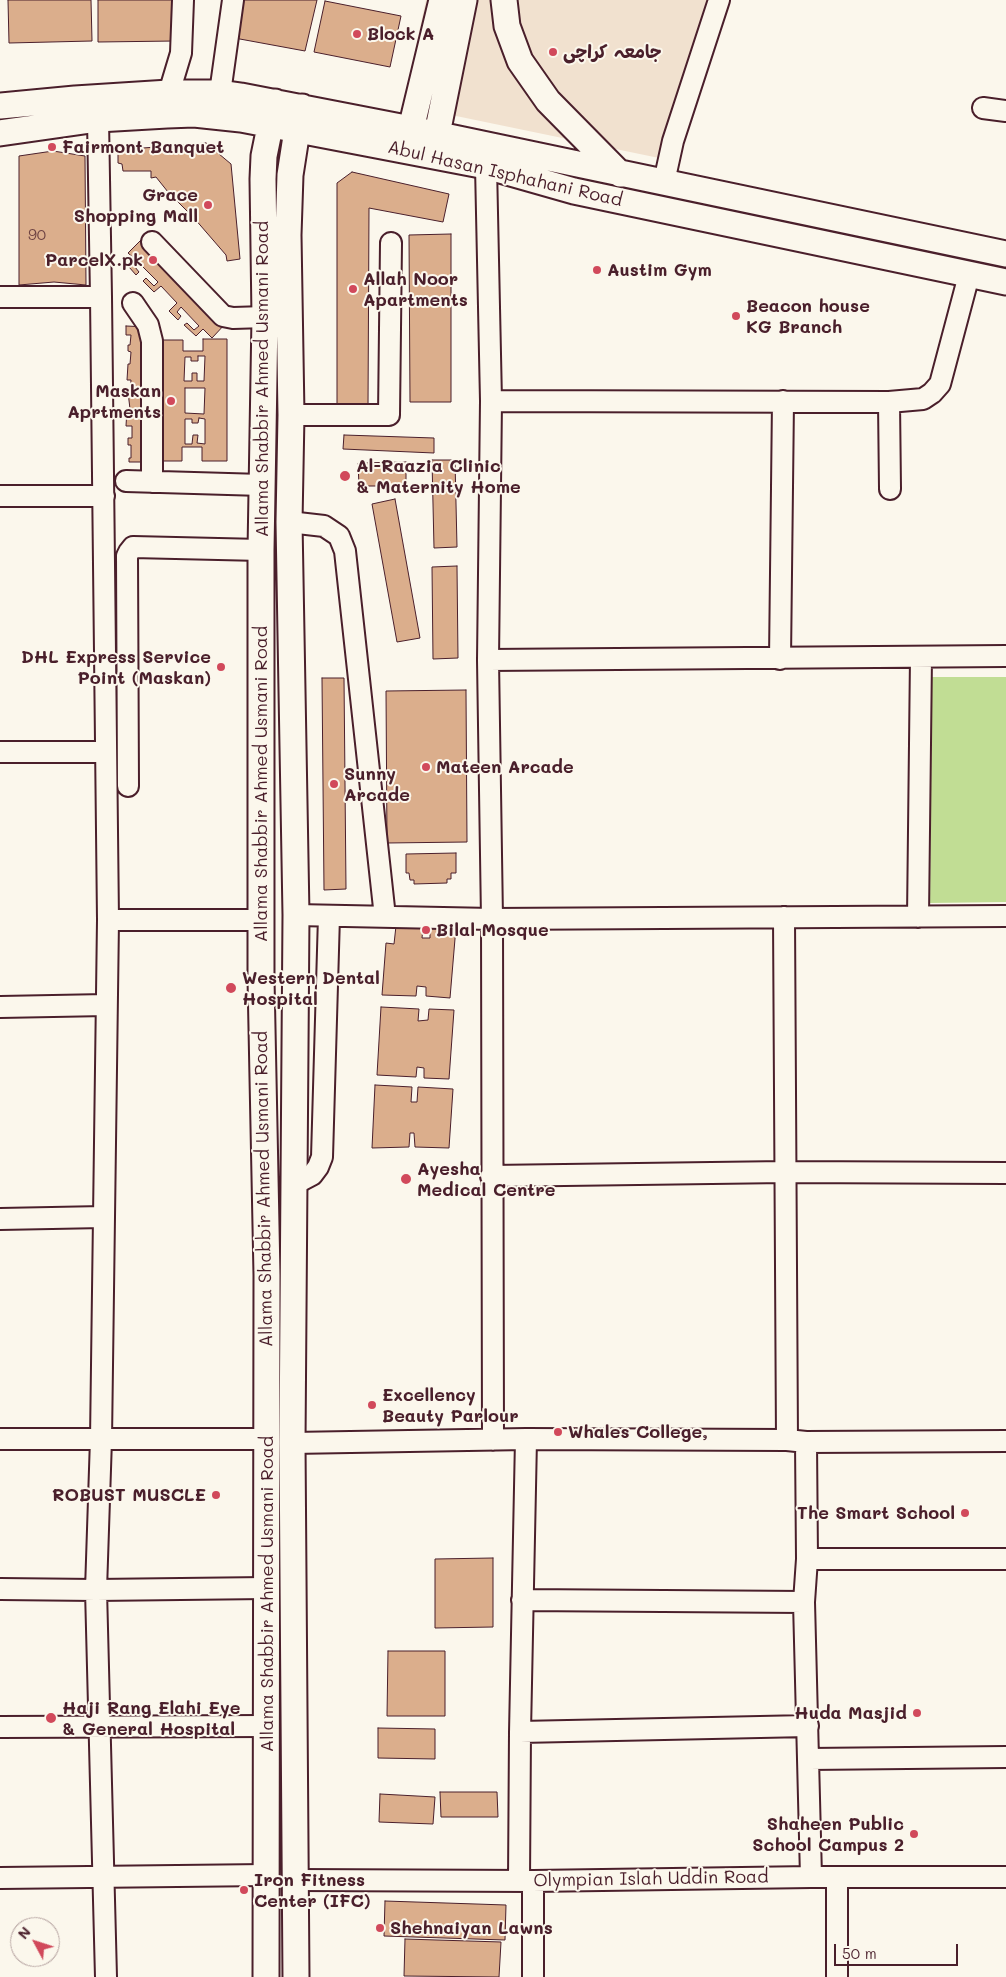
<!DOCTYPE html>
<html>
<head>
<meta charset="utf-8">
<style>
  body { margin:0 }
  #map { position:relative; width:1006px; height:1977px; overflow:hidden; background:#fbf7ec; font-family:Mali,sans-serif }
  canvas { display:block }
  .north { position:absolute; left:10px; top:1917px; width:50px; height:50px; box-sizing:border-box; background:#fbf7ec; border:1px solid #b4a19f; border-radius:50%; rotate:310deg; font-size:14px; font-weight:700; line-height:20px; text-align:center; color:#4a1f2b }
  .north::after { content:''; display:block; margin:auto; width:18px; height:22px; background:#d1495b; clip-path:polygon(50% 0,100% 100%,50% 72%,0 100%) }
  .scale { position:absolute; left:834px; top:1944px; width:124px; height:22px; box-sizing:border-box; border:2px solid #4a1f2b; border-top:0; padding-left:6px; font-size:15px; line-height:18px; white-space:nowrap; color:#4a1f2b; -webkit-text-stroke:4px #fbf7ec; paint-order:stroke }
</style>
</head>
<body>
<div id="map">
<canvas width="1006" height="1977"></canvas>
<div class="north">N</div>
<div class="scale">50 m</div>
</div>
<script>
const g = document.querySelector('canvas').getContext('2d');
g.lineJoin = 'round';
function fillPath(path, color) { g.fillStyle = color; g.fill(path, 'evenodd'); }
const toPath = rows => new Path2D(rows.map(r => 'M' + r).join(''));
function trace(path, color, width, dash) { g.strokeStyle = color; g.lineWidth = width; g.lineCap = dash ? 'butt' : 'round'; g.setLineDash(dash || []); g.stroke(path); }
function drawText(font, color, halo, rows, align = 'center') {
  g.font = font + ' Mali,"Playpen Sans Arabic",sans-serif'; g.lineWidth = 4; g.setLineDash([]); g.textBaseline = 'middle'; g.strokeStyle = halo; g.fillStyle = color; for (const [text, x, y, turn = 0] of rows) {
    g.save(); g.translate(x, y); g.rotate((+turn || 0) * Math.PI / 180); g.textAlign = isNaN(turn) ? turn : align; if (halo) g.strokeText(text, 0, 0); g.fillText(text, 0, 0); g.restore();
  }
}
fillPath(toPath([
  [426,0,709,0,659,158,403,105]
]), '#f1e1cf');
fillPath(toPath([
  [932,677,1006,677,1006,902,930,903]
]), '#c1dd94');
const building = toPath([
  [8,0,91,0,92,41,9,43,8,0],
  [98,0,175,0,175,41,98,42,98,0],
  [237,0,317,0,305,51,229,37,237,0],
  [325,1,401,16,390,67,314,52,325,1],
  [206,143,231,164,240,259,227,261,226,255,194,218,168,192,156,177,151,178,151,171,123,171,122,164,118,163,118,150,206,143],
  [53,151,85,156,86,285,54,282,19,285,19,156,53,151],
  [352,172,449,194,443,222,369,208,368,407,337,404,337,183,352,172],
  [451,234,451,402,410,402,409,235,451,234],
  [144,237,226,323,212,338,203,329,196,336,184,325,187,323,194,330,199,326,181,307,177,312,181,316,178,320,169,311,177,303,161,286,154,292,143,281,146,278,154,286,158,282,139,263,135,267,139,272,136,275,129,267,136,260,128,253,144,237],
  [126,326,147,327,145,462,129,462,129,458,131,458,131,445,128,445,128,438,132,438,132,426,126,426,127,409,130,409,128,392,130,392,131,380,127,380,128,364,130,364,131,352,128,351,128,345,130,345,131,335,126,335,126,326],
  [203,339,227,339,227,461,202,461,202,447,182,447,182,461,157,461,157,340,183,340,183,351,203,351,203,339],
  [198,356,205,356,204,381,197,381,197,373,192,373,192,381,184,381,185,357,191,357,191,361,198,361,198,356],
  [185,388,205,388,204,414,185,413,185,388],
  [199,418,205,419,205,444,197,443,198,435,193,435,192,444,185,444,185,419,192,419,192,423,198,423,199,418],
  [344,435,434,438,434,453,343,449,344,435],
  [432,460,455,460,457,547,434,548,432,460],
  [406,462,406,486,359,486,358,463,406,462],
  [395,499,420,638,397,642,372,504,395,499],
  [457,566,458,658,433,659,432,567,457,566],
  [322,678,344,678,346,889,324,890,322,678],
  [466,690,467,842,387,843,386,691,466,690],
  [456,853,456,873,451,873,451,879,447,879,447,883,414,884,414,880,410,880,409,873,406,873,406,854,456,853],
  [396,926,423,927,422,938,430,938,430,927,456,927,450,998,426,996,426,987,417,986,416,996,382,995,386,943,394,944,396,926],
  [381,1007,419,1009,418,1021,428,1020,429,1009,454,1010,449,1079,424,1078,424,1068,417,1067,416,1077,377,1075,381,1007],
  [375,1085,412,1087,411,1102,417,1102,418,1087,453,1089,449,1148,415,1147,414,1133,410,1133,409,1147,372,1148,375,1085],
  [493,1558,493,1627,435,1628,435,1559,493,1558],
  [388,1651,445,1651,445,1716,387,1716,388,1651],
  [378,1728,435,1729,435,1759,378,1758,378,1728],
  [440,1792,497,1792,498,1817,441,1817,440,1792],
  [380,1794,435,1797,433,1824,379,1822,380,1794],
  [385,1901,506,1905,505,1940,384,1936,385,1901],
  [405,1939,501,1942,499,1977,404,1976,405,1939]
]);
fillPath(building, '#dbae8c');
trace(building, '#4a1f2b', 1);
const minor = toPath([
  [169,93,181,53,183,0],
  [220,93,233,0],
  [983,108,1006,111],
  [98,119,101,297,108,920,101,1439,96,1590,106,1977],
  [486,166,491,401,488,660,492,919,493,1440],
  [664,182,673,141,719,0],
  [152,242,223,316,233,318,265,317],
  [0,297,101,297],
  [133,303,148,325,152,341,152,482],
  [491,401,889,402,923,399,932,393,940,384,969,275],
  [889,402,890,489],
  [291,415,389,415,391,243],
  [126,481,262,485],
  [0,496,104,496],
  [289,522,324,526,339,536,345,551,385,917],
  [780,659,783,401],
  [488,660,1006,656],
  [0,752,105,752],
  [128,786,127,556,129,552,133,547,261,550],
  [296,915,492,919,1006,916],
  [784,917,787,1440],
  [918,917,921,657],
  [108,920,261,920],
  [0,1007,106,1005],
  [491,1176,785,1172,1006,1173],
  [293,1185,312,1175,318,1167,322,1157,329,916],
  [0,1219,103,1217],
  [0,1439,266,1439],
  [806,1442,807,1559,804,1602,811,1877],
  [292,1443,526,1439,787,1440,806,1442,1006,1441],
  [807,1559,1006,1559],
  [0,1589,96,1590,266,1588],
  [522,1600,804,1602],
  [0,1727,267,1726],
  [520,1732,808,1726],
  [809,1759,1006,1757],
  [0,1878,266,1875],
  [295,1880,533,1881,811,1877,1006,1877],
  [519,1881,520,1732,526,1439],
  [533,1977,533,1881],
  [837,1977,837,1877]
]);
const major = toPath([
  [504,0,507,26,520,61,548,101,620,174],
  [0,106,75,99,169,93,220,93,241,96,411,129,1006,254],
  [411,129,442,0],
  [0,133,98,119,167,115,194,114,241,119,486,166,574,191,1006,282],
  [437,134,464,0],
  [266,1977,267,1275,261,979,261,550,265,317,263,179,264,156,275,102],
  [296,1977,292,1443,296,915,289,522,291,415,288,235,290,175,297,130,302,107]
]);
trace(minor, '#4a1f2b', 24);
trace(major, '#4a1f2b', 29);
trace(minor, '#fbf7ec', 20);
trace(major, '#fbf7ec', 25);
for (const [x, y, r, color] of [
  [357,34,5,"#d1495b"],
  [553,52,5,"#d1495b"],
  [52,147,5,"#d1495b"],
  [208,205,5,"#d1495b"],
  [153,260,5,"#d1495b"],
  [597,270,5,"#d1495b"],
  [353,289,5,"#d1495b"],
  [736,316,5,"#d1495b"],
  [171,401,5,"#d1495b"],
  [345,476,6,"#d1495b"],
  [221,667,5,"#d1495b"],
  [426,767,5,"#d1495b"],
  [334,784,5,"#d1495b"],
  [426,930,5,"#d1495b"],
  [231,988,6,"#d1495b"],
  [406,1179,6,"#d1495b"],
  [372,1405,5,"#d1495b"],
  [558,1432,5,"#d1495b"],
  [216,1495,5,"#d1495b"],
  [965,1513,5,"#d1495b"],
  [917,1713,5,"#d1495b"],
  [51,1718,6,"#d1495b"],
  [914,1834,5,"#d1495b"],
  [244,1890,5,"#d1495b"],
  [380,1928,5,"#d1495b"]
]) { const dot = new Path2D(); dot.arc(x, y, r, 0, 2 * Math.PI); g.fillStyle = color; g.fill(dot); trace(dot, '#fbf7ec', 2); }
drawText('15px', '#6e4343', null, [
  ["90",37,235]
]);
drawText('bold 18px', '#4a1f2b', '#fbf7ec', [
  ["Block A",367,34],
  ["جامعہ کراچی",563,52],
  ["Fairmont Banquet",62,147],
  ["Grace",198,195,"right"],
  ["Shopping Mall",198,216,"right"],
  ["ParcelX.pk",143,260,"right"],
  ["Austim Gym",607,270],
  ["Allah Noor",363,279],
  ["Apartments",363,300],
  ["Beacon house",746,306],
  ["KG Branch",746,327],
  ["Maskan",161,391,"right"],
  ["Aprtments",161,412,"right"],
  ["Al-Raazia Clinic",356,466],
  ["& Maternity Home",356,487],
  ["DHL Express Service",211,657,"right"],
  ["Point (Maskan)",211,678,"right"],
  ["Mateen Arcade",436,767],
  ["Sunny",344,774],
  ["Arcade",344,795],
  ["Bilal Mosque",436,930],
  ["Western Dental",242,978],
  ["Hospital",242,999],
  ["Ayesha",417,1169],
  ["Medical Centre",417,1190],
  ["Excellency",382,1395],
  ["Beauty Parlour",382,1416],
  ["Whales College,",568,1432],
  ["ROBUST MUSCLE",206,1495,"right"],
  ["The Smart School",955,1513,"right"],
  ["Haji Rang Elahi Eye",62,1708],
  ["& General Hospital",62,1729],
  ["Huda Masjid",907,1713,"right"],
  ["Shaheen Public",904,1824,"right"],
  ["School Campus 2",904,1845,"right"],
  ["Iron Fitness",254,1880],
  ["Center (IFC)",254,1901],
  ["Shehnaiyan Lawns",390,1928]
], 'left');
drawText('18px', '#4a1f2b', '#fbf7ec', [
  ["Abul Hasan Isphahani Road",505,174,13],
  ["Allama Shabbir Ahmed Usmani Road",262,379,-90],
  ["Allama Shabbir Ahmed Usmani Road",261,784,-90],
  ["Allama Shabbir Ahmed Usmani Road",264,1189,-91],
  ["Allama Shabbir Ahmed Usmani Road",267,1594,-90],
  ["Olympian Islah Uddin Road",651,1879,-1]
]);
</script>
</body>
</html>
